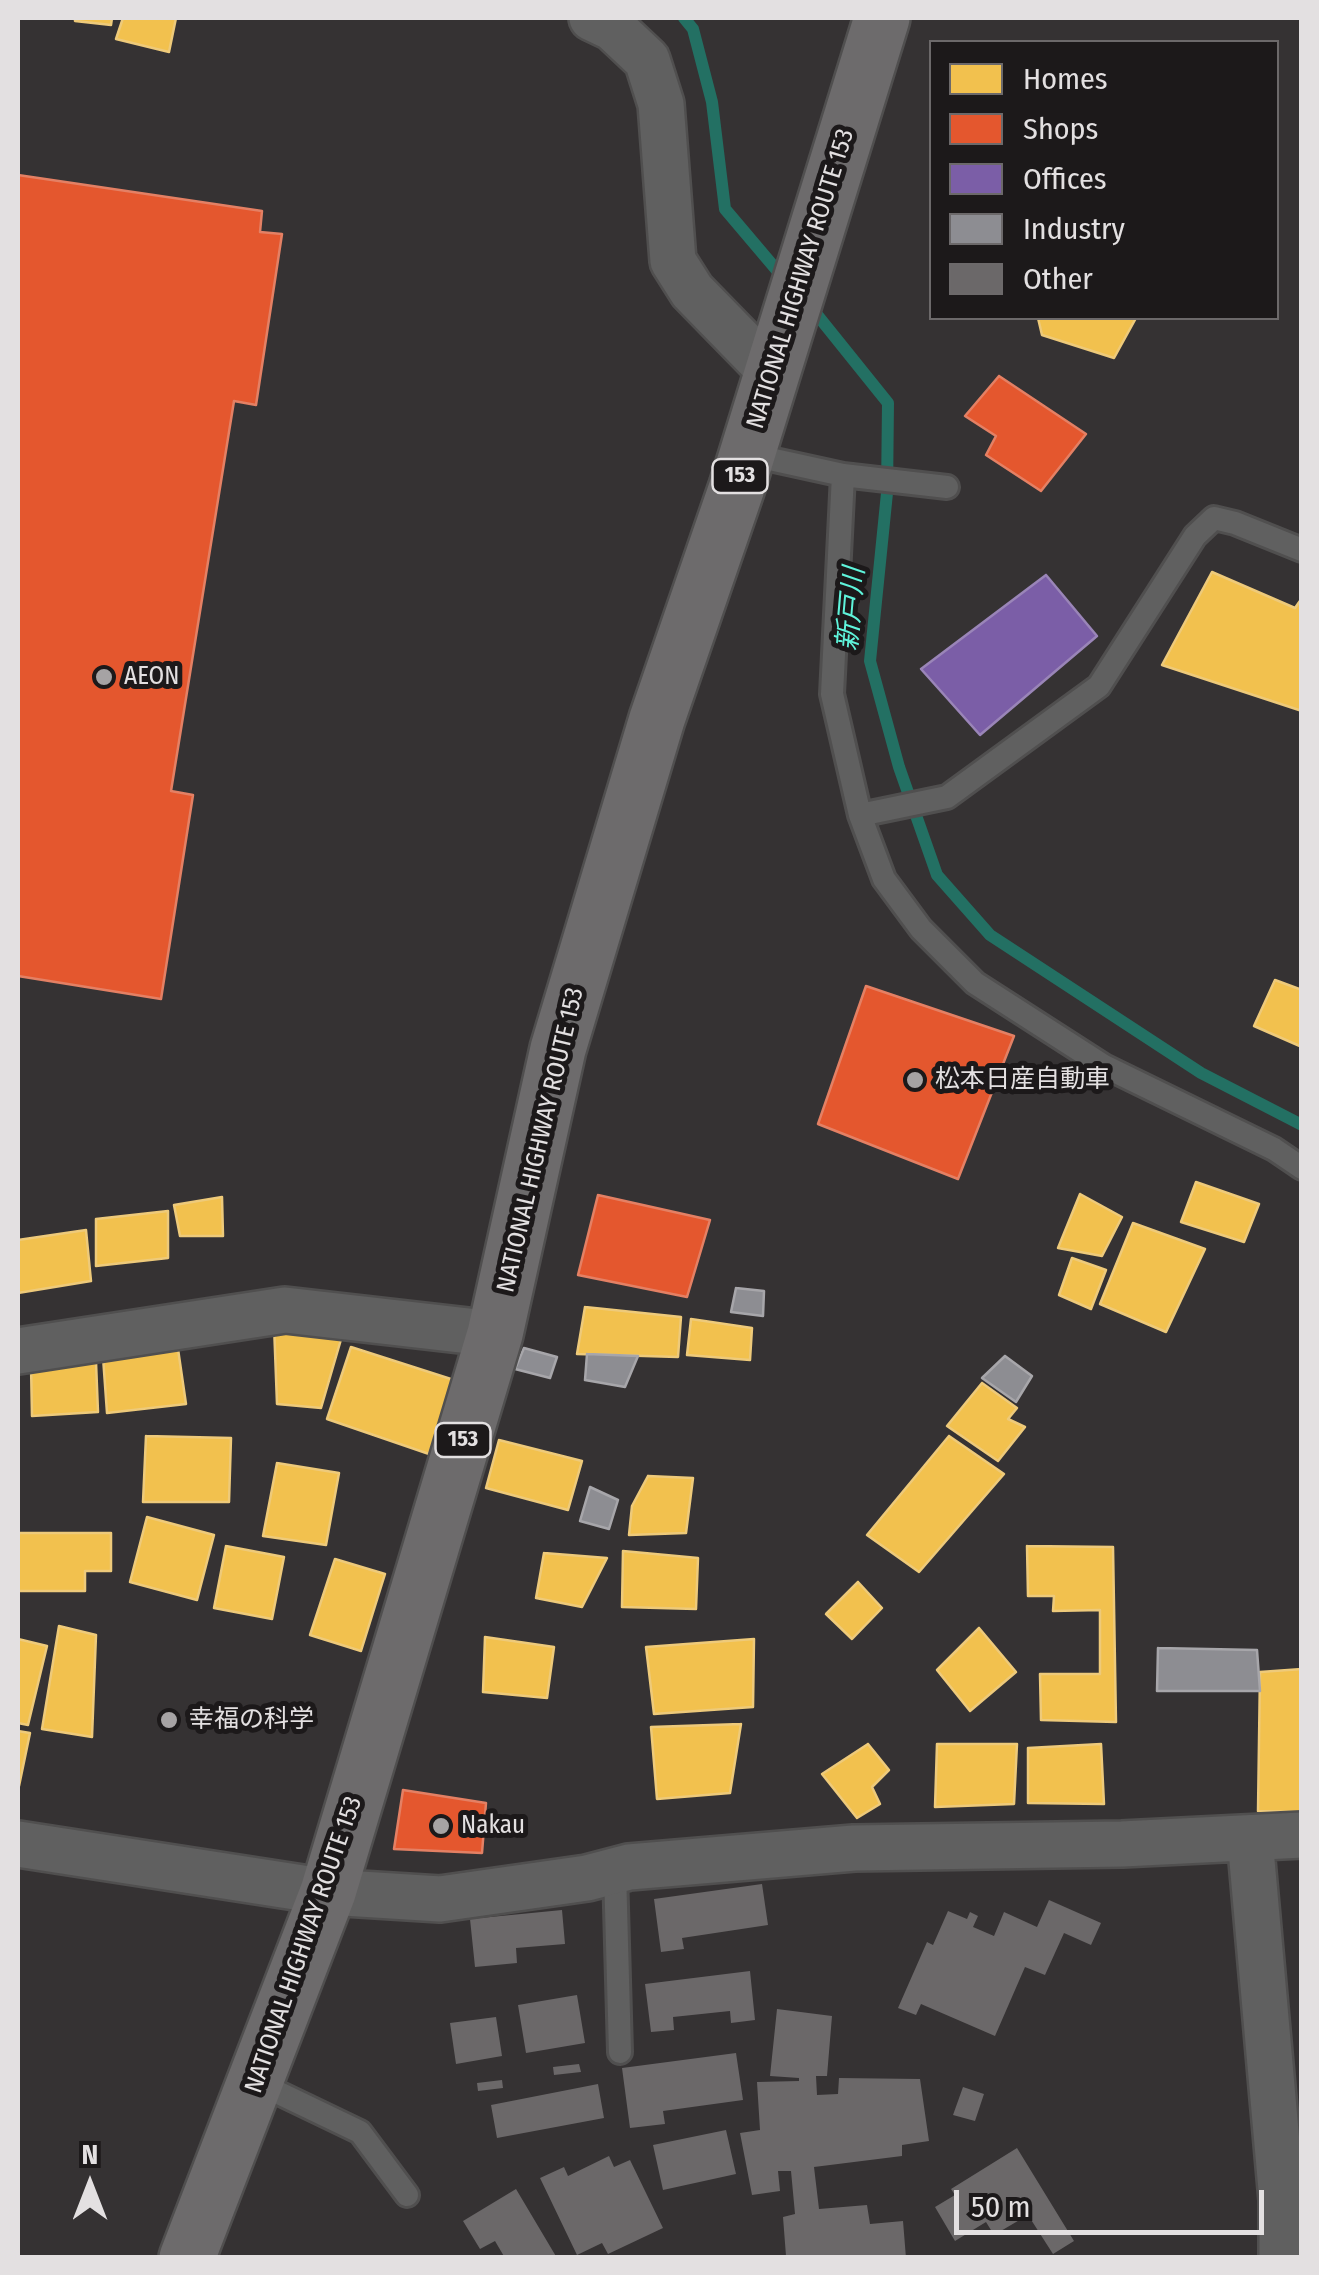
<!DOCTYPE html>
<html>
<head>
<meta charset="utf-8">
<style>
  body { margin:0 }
  #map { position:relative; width:1319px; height:2275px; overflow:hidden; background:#353233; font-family:"Fira Sans Condensed",sans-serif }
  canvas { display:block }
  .frame { position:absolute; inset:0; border:20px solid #e3e0e1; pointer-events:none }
  .legend { position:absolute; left:929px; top:40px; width:350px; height:280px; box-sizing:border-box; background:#1c191a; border:2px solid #6c696a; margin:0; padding:12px 18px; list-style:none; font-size:30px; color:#e3e0e1 }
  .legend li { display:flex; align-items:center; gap:20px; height:50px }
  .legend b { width:50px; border:2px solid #6c696a }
  .north { position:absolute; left:40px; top:2135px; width:100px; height:100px; -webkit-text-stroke:8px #1c191a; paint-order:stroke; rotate:0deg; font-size:28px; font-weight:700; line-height:40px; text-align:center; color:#e3e0e1 }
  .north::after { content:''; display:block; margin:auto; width:35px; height:45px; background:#e3e0e1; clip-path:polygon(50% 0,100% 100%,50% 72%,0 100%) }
  .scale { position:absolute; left:954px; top:2190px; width:310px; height:45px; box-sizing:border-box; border:5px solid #e3e0e1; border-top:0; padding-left:12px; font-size:30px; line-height:35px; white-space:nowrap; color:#e3e0e1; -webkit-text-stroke:8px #1c191a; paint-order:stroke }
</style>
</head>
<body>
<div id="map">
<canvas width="1319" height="2275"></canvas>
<div class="frame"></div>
<ul class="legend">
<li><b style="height:28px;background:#f2c14e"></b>Homes</li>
<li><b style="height:28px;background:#e4572e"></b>Shops</li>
<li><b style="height:28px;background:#7b5ea7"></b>Offices</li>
<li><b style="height:28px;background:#8d8d92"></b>Industry</li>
<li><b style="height:28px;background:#6b6869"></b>Other</li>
</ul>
<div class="north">N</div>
<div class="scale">50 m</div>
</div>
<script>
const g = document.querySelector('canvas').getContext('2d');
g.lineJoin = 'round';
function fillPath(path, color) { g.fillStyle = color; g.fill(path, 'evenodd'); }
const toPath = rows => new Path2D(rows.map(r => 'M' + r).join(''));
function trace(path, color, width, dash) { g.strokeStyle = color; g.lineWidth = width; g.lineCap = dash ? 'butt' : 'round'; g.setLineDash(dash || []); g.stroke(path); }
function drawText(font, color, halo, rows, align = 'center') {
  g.font = font + ' "Fira Sans Condensed","Noto Sans JP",sans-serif'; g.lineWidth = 10; g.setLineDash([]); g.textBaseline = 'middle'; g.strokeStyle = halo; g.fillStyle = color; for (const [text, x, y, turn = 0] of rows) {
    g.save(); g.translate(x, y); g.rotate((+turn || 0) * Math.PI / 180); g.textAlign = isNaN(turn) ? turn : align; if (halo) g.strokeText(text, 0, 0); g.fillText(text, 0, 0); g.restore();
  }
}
const homes = toPath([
  [75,18,112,18,111,25,75,21,75,18],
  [123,18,176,18,169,52,116,39,123,18],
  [1038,318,1136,318,1114,358,1042,335,1038,318],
  [1212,572,1295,608,1302,598,1302,711,1162,665,1212,572],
  [1275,980,1302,990,1302,1047,1254,1026,1275,980],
  [1196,1182,1259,1204,1244,1242,1181,1222,1196,1182],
  [1080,1194,1122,1217,1102,1256,1058,1248,1080,1194],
  [222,1197,223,1236,180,1236,174,1205,222,1197],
  [168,1211,168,1258,96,1266,96,1219,168,1211],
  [1133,1223,1205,1249,1166,1332,1100,1304,1133,1223],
  [86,1230,91,1281,18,1293,18,1240,86,1230],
  [1072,1258,1106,1270,1091,1309,1059,1295,1072,1258],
  [585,1307,681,1317,678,1357,577,1354,585,1307],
  [691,1319,752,1328,750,1360,687,1355,691,1319],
  [274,1325,342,1336,321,1408,277,1404,274,1325],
  [351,1347,454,1380,429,1454,327,1419,351,1347],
  [178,1349,186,1404,107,1413,103,1357,178,1349],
  [96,1362,98,1412,32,1416,31,1365,96,1362],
  [982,1383,1017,1408,1008,1419,1025,1427,998,1461,947,1426,982,1383],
  [146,1436,231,1438,229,1502,143,1502,146,1436],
  [949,1436,1004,1474,919,1572,867,1535,949,1436],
  [499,1440,582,1461,568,1510,486,1488,499,1440],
  [277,1463,339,1473,326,1545,263,1536,277,1463],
  [648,1476,693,1478,686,1533,629,1535,632,1506,648,1476],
  [147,1517,214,1535,197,1600,130,1582,147,1517],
  [18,1533,111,1533,111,1571,85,1571,85,1591,18,1591,18,1533],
  [226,1546,284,1557,272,1619,214,1608,226,1546],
  [1027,1546,1113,1547,1116,1722,1041,1720,1040,1674,1100,1674,1100,1610,1053,1611,1054,1596,1028,1596,1027,1546],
  [623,1551,698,1558,696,1609,622,1607,623,1551],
  [544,1553,607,1558,582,1607,536,1598,544,1553],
  [335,1559,385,1574,361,1651,310,1635,335,1559],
  [858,1582,882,1608,852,1639,826,1614,858,1582],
  [59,1626,96,1635,92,1737,42,1729,59,1626],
  [979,1628,1016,1672,970,1711,937,1670,979,1628],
  [485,1637,554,1647,547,1698,483,1692,485,1637],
  [18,1639,47,1646,28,1725,18,1723,18,1639],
  [754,1639,753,1707,654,1714,646,1647,754,1639],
  [1302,1669,1302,1812,1258,1811,1260,1672,1302,1669],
  [741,1724,730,1793,657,1799,651,1727,741,1724],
  [18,1731,30,1733,19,1786,18,1785,18,1731],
  [868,1744,889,1770,872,1787,880,1804,857,1818,822,1774,868,1744],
  [937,1744,1017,1744,1014,1804,935,1807,937,1744],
  [1101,1744,1104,1804,1028,1803,1028,1748,1101,1744]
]);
fillPath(homes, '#f2c14e');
trace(homes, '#eeca7a', 2.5);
const shops = toPath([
  [18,175,262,211,260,232,282,234,256,405,234,401,171,791,193,795,161,999,18,976,18,175],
  [999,376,1086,434,1041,491,986,455,996,436,965,416,999,376],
  [866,986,1014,1036,958,1179,818,1124,866,986],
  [598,1195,710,1220,687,1297,578,1275,598,1195],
  [403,1790,486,1803,482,1853,394,1849,403,1790]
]);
fillPath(shops, '#e4572e');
trace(shops, '#e48064', 2.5);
const offices = toPath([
  [1046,575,1097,636,980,735,921,669,1046,575]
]);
fillPath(offices, '#7b5ea7');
trace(offices, '#9a85b8', 2.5);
const industry = toPath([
  [736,1288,764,1291,763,1316,731,1312,736,1288],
  [524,1348,557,1357,550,1378,515,1369,524,1348],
  [587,1354,638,1356,625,1387,585,1380,587,1354],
  [1005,1356,1032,1376,1016,1402,982,1378,1005,1356],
  [590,1487,618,1500,609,1529,580,1521,590,1487],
  [1158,1648,1257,1650,1260,1691,1157,1691,1158,1648]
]);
fillPath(industry, '#8d8d92');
trace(industry, '#a7a6aa', 2.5);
trace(toPath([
  [684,18,693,29,712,102,725,209,786,281],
  [810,306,888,403,887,493,870,661,899,767,937,875,990,935,1201,1073,1302,1125]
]), '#237063', 12);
fillPath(toPath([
  [762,1884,768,1925,682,1938,684,1949,661,1952,654,1899],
  [1049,1900,1101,1923,1091,1945,1064,1933,1045,1975,1025,1967,995,2036,921,2004,916,2015,898,2008,927,1942,933,1945,948,1911,967,1919,970,1912,978,1916,973,1927,994,1936,1004,1912,1037,1927],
  [562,1910,565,1944,516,1948,517,1963,475,1967,470,1919],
  [750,1971,755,2020,731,2023,730,2011,673,2017,674,2030,651,2032,645,1984],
  [577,1995,585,2043,526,2053,518,2005],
  [777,2009,832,2016,827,2076,816,2076,817,2095,838,2094,839,2078,920,2079,929,2141,902,2145,902,2156,814,2167,819,2209,867,2205,870,2224,903,2221,906,2258,786,2256,783,2217,795,2214,791,2171,778,2171,780,2191,752,2195,740,2133,760,2130,757,2082,799,2081,799,2078,770,2076],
  [496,2017,502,2056,456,2064,450,2023],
  [736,2053,743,2100,663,2111,665,2124,630,2128,622,2068],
  [579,2064,581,2072,554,2075,553,2067],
  [502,2080,503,2088,478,2091,477,2083],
  [598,2084,604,2118,497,2138,491,2105],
  [963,2087,984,2094,975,2121,953,2115],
  [726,2130,736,2174,663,2190,653,2145],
  [1017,2148,1074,2241,1053,2254,1028,2215,994,2235,986,2222,955,2241,935,2207,955,2195,951,2189],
  [609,2156,614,2167,630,2160,663,2228,608,2254,602,2243,577,2255,540,2178,564,2167,568,2176],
  [516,2189,557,2258,505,2258,495,2241,480,2249,463,2221]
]), '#6b6869');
const service = toPath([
  [747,454,843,475,947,487],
  [843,475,832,694,860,815,884,879,921,929,975,983,1104,1066,1274,1149,1302,1168],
  [860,815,947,797,1099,686,1195,536,1214,518,1235,523,1302,550],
  [615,1871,620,2052],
  [256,2082,360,2132,407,2195]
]);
const minor = toPath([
  [592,18,613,28,647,60,661,104,673,261,692,291,771,372],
  [18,1351,285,1310,495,1334],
  [1250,1838,1282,2200,1282,2258],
  [18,1844,328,1892,440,1899,587,1878,629,1867,854,1848,1122,1844,1302,1835]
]);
const trunk = toPath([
  [187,2258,328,1892,495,1334,558,1049,657,719,737,487,882,18]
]);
trace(service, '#504f4f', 28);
trace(minor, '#504f4f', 50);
trace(trunk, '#504f4f', 60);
trace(service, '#606060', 22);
trace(minor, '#606060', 45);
trace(trunk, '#6d6b6c', 55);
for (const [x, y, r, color] of [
  [104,677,10,"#a6a3a4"],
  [915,1080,10,"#a6a3a4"],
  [169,1720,10,"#a6a3a4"],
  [441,1826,10,"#a6a3a4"]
]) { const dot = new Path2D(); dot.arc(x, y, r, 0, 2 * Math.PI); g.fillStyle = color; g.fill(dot); trace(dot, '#1c191a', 4); }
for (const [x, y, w] of [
  [740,476,55],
  [463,1440,55]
]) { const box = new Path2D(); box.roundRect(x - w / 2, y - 17, w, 34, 8); g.fillStyle = '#1c191a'; g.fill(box); trace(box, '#e3e0e1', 2.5); }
drawText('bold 22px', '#e3e0e1', null, [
  ["153",740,476],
  ["153",463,1440]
]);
drawText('25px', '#e3e0e1', '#1c191a', [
  ["NATIONAL HIGHWAY ROUTE 153",801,279,-73],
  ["NATIONAL HIGHWAY ROUTE 153",541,1140,-77],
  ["NATIONAL HIGHWAY ROUTE 153",304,1945,-71]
]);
drawText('25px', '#e3e0e1', '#1c191a', [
  ["AEON",124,677],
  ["松本日産自動車",935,1080],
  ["幸福の科学",189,1720],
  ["Nakau",461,1826]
], 'left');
drawText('italic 28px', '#5ff4db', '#1c191a', [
  ["新戸川",852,609,-85]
]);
</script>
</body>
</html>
